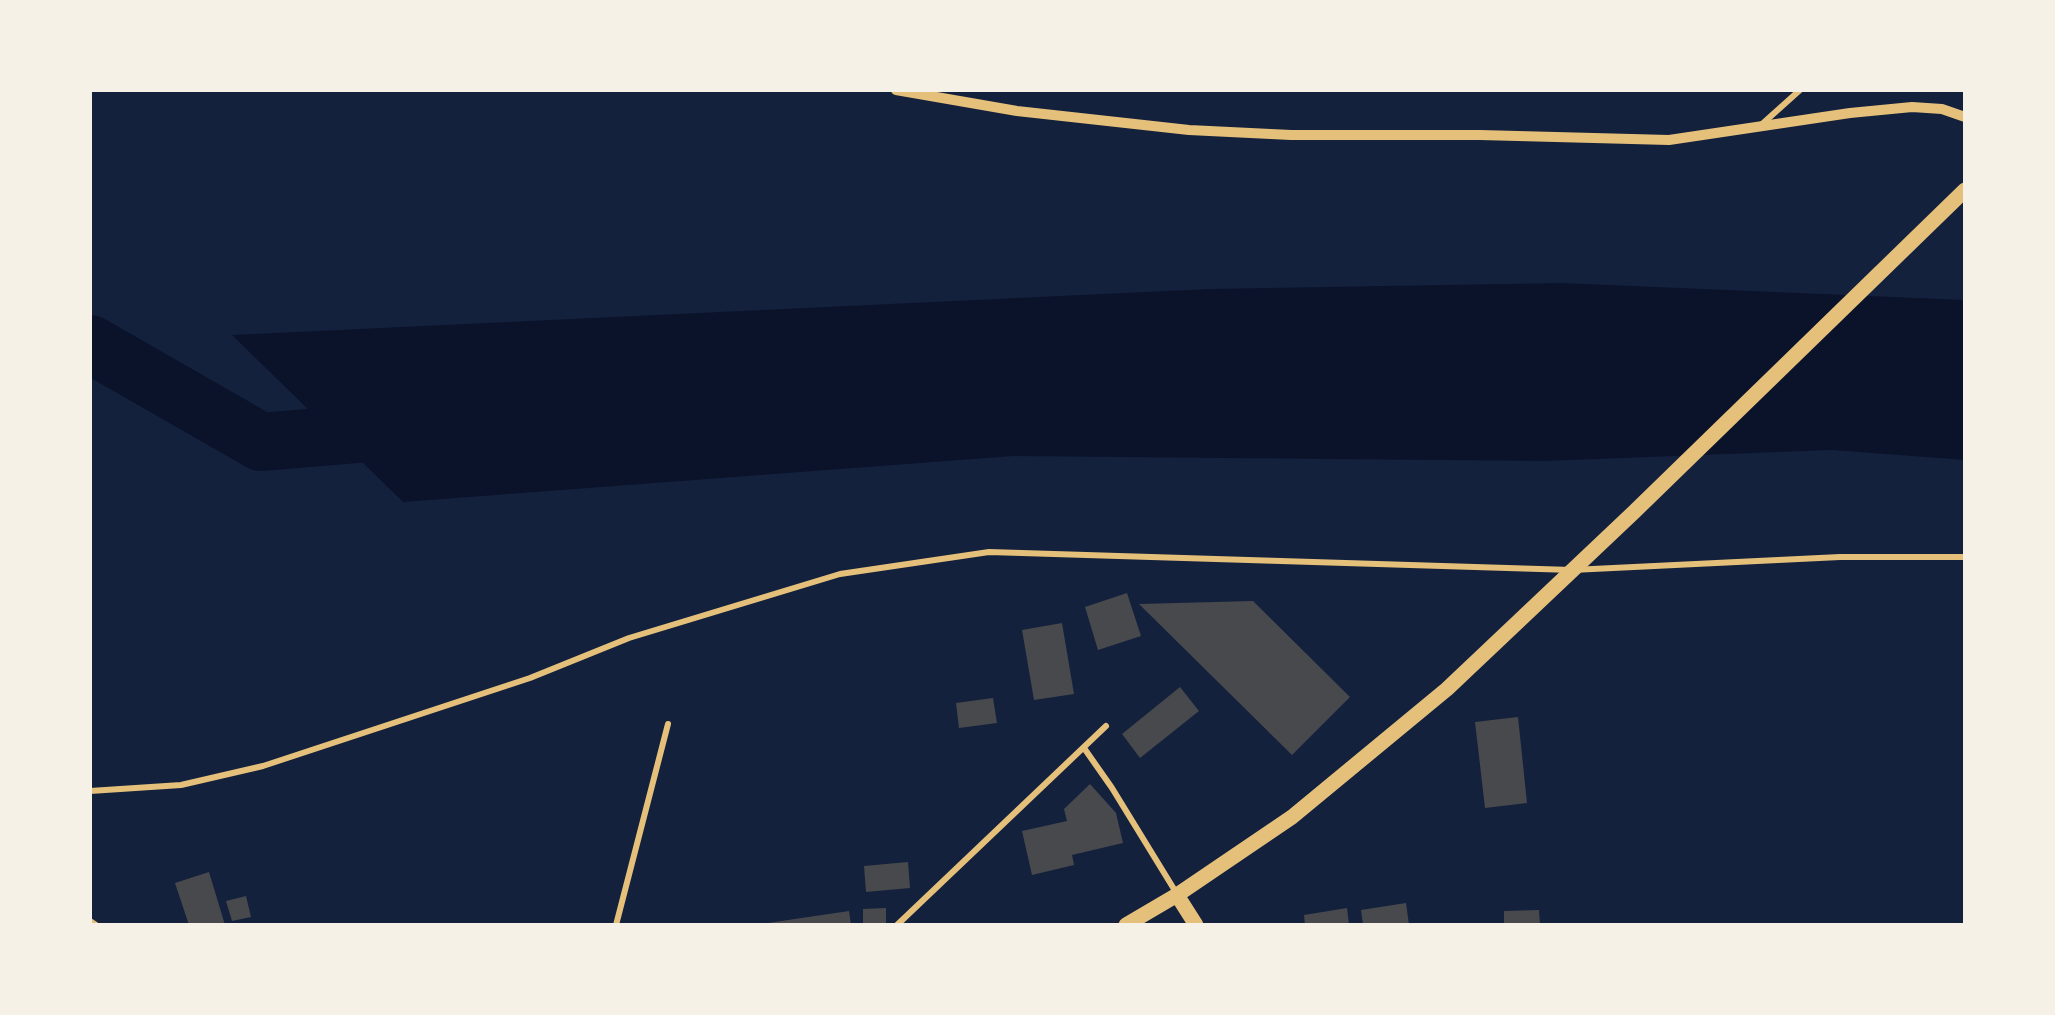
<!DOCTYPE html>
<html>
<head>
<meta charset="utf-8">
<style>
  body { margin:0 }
  #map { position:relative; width:2055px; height:1015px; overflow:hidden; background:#14213d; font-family:"Exo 2",sans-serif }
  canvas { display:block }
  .frame { position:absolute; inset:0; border:92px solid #f6f1e7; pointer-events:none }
</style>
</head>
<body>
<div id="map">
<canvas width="2055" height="1015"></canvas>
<div class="frame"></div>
</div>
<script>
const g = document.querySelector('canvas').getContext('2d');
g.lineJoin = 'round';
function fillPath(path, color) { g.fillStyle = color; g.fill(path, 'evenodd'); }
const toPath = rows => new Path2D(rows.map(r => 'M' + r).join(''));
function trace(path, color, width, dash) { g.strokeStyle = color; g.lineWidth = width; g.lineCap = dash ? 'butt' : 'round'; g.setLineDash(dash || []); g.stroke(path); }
fillPath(toPath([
  [1561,283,1965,300,1965,460,1832,450,1545,461,1013,456,403,502,232,335,1208,289]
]), '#0b132b');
trace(toPath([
  [90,344,261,442,415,429]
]), '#0b132b', 58);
fillPath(toPath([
  [1127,593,1141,636,1098,650,1085,607],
  [1253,601,1350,697,1292,755,1139,604],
  [1062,623,1074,694,1034,700,1022,630],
  [1180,687,1199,711,1140,758,1122,734],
  [993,698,997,723,959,728,956,703],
  [1518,717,1527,803,1485,808,1475,722],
  [1090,784,1116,813,1123,843,1072,855,1074,865,1032,875,1022,831,1067,821,1064,809],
  [908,862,910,888,866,892,864,866],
  [209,872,225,925,189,925,175,883],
  [246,896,251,917,232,921,226,901],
  [1406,903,1409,925,1363,925,1361,910],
  [886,908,886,924,863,925,863,909],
  [1347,908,1349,925,1305,925,1304,915],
  [1539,910,1540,925,1504,925,1504,911],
  [849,911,851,925,762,925,761,924]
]), '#48494c');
trace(toPath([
  [1761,125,1800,90],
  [1084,748,1112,788,1177,894],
  [90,791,181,785,263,766,530,678,629,638,840,574,989,552,1572,570,1840,557,1965,557],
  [90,921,96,925],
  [616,925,668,724],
  [897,925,1106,726]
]), '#e5c07b', 6);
trace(toPath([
  [896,90,1017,111,1189,130,1291,135,1480,135,1669,140,1850,113,1912,107,1942,109,1965,117]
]), '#e5c07b', 10);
trace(toPath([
  [1177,895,1196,925],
  [1126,925,1177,895,1292,817,1447,689,1634,512,1965,190]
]), '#e5c07b', 15);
</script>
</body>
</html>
